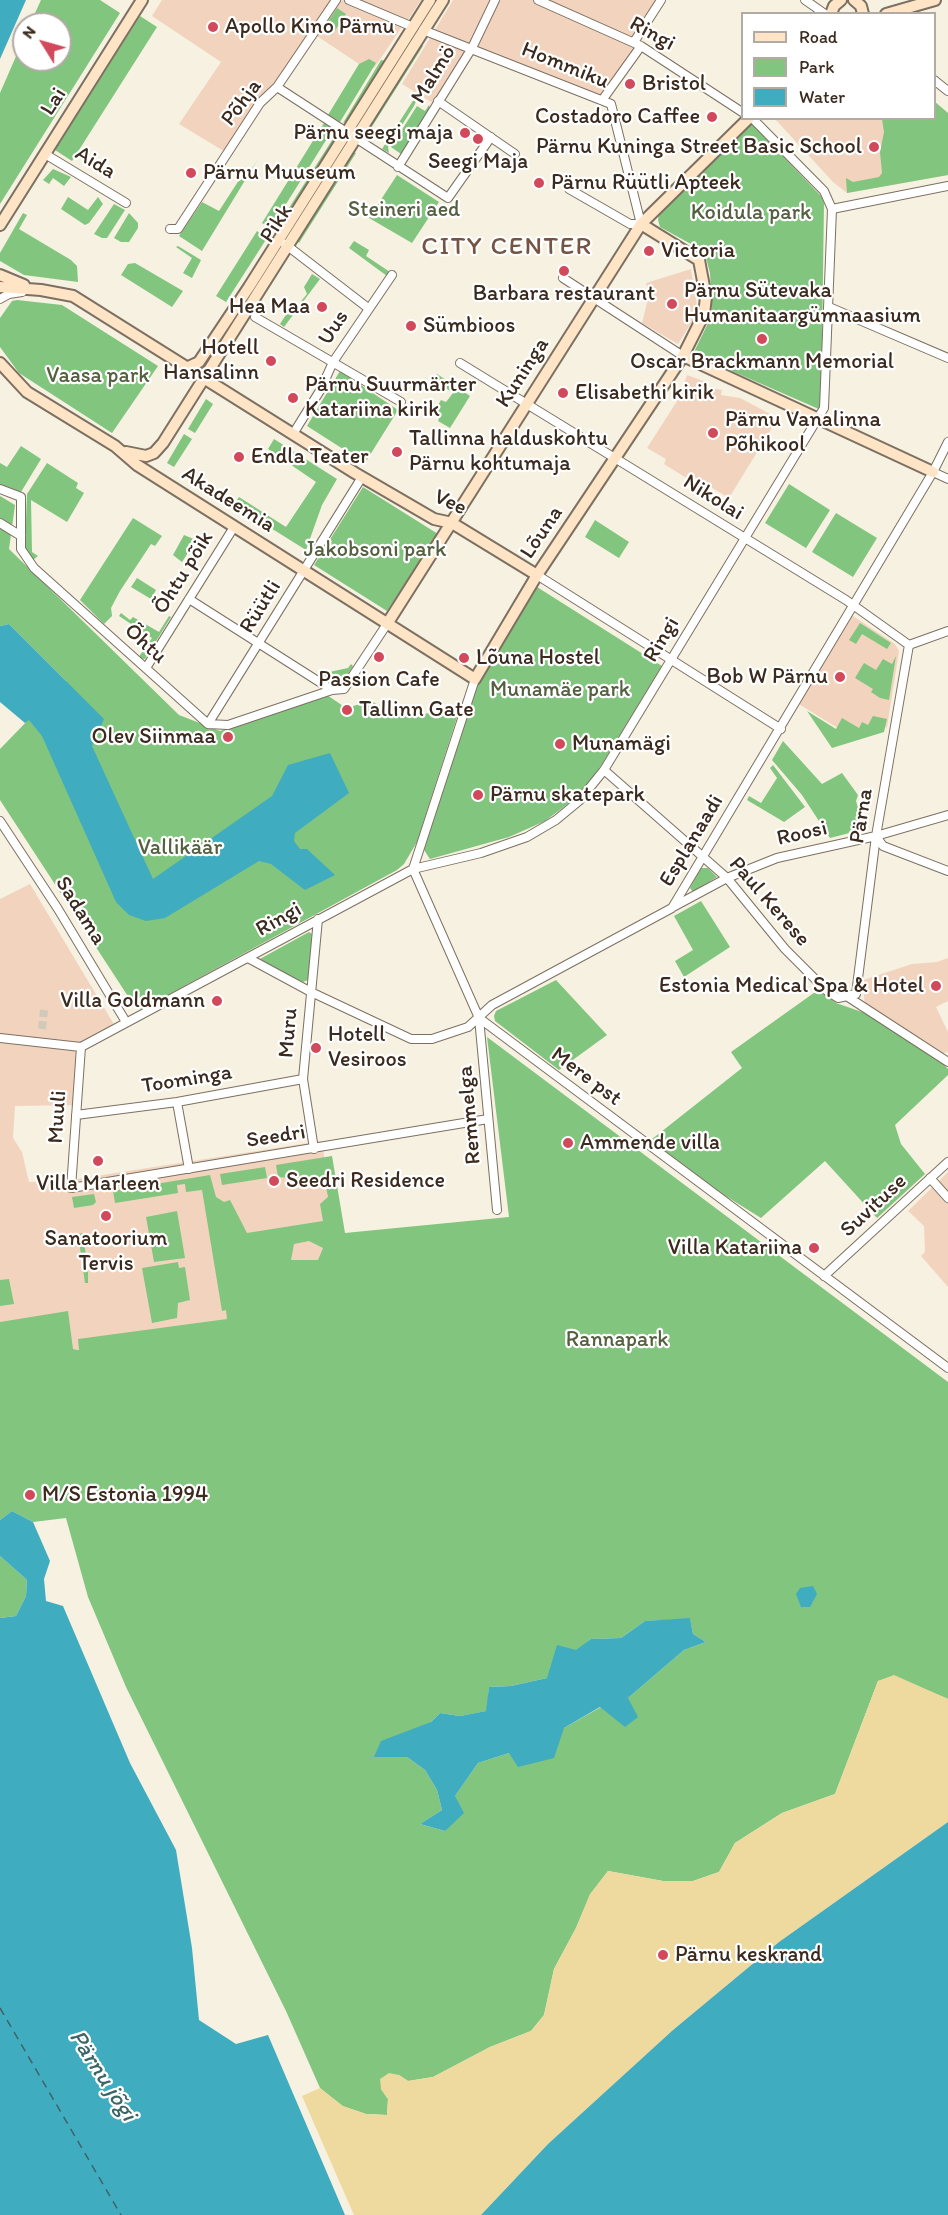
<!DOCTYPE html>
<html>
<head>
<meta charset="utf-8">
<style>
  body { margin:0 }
  #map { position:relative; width:948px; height:2215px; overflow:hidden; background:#f6f1e1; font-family:Itim,sans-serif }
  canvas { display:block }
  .legend { position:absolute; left:741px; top:12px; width:195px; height:108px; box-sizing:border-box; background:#fff; border:2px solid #b1aaa5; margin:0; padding:8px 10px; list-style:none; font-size:18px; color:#3b2a1e }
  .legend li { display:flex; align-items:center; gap:12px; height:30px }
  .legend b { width:30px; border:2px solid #b1aaa5 }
  .north { position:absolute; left:12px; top:12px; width:60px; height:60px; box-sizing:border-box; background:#fff; border:2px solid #b1aaa5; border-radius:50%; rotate:307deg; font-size:16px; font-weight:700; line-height:24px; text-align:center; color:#3b2a1e }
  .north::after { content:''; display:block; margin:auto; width:21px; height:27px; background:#d1495b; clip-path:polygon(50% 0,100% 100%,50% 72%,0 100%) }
</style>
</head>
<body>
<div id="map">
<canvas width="948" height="2215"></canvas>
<ul class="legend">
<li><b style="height:8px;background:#ffe4c6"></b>Road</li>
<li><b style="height:16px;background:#82c57e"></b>Park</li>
<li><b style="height:16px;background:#40acbf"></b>Water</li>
</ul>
<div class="north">N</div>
</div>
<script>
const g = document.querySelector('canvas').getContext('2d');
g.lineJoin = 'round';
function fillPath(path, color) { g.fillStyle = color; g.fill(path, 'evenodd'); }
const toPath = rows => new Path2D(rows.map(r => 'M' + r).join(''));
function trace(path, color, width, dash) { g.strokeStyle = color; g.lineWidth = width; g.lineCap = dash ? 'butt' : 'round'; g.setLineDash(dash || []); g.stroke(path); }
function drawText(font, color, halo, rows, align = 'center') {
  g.font = font + ' Itim,sans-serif'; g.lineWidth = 4.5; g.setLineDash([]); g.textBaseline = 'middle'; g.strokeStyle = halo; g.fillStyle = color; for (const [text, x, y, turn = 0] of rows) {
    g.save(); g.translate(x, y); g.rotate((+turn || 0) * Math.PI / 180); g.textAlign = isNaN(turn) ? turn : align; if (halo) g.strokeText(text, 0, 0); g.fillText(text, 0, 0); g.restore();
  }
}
fillPath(toPath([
  [162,0,421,0,408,20,366,8,404,24,374,68,359,64,314,34,260,103,227,153,179,124,221,62,152,16],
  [453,0,661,0,634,42,641,46,603,99,472,48,436,105,402,84],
  [935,102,948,113,948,175,847,193,833,182,775,119,934,118],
  [691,269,698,312,678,344,642,323,649,295,646,283],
  [687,375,706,382,705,387,722,390,721,395,740,398,778,418,729,498,691,475,688,479,664,464,666,459,647,448,679,398],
  [850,614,895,644,899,651,887,727,854,738,797,703],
  [30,884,118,1031,84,1050,81,1105,15,1106,13,1138,22,1152,29,1182,64,1181,321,1141,337,1215,305,1297,107,1353,0,1340,0,899],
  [948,958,948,1001,936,1007,948,1032,948,1052,932,1056,865,1013,863,980,912,964,937,962],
  [948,1172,948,1287,921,1256,925,1252,924,1226,908,1211]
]), '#f2d4be');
fillPath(toPath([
  [41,0,100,0,120,13,0,204,0,93,24,38,24,60,60,60,60,24,30,24],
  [337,8,346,14,332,35,323,29],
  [140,16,157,27,72,161,55,150],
  [420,44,423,46,366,136,364,134],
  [369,59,376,63,340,122,328,115,359,64],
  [381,60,386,61,348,120,343,123],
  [416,96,418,97,414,106,388,147,389,153,382,149],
  [935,102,948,113,948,175,847,193,846,178,853,182,879,177,882,173,880,152,884,132,882,119,934,118],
  [429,105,430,109,401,154,391,147,417,106,425,111],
  [324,123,333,129,271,228,262,223],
  [752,124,821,196,824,203,821,410,693,354,712,315,710,273,705,254,700,249,660,227,658,220,659,213],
  [334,137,337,139,278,232,275,230],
  [354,152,356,153,299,243,297,241],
  [258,159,202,251,179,236,202,202,219,211,241,177,245,179],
  [53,169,71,177,64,186,53,178,49,184,43,180],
  [397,175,439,202,412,243,369,218],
  [68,197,88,210,98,197,103,204,89,223,85,225,61,209],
  [114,204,125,210,107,238,102,238,94,234],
  [23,213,27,215,19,229,71,260,77,266,78,282,24,275,0,261,0,253],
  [129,213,138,223,138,228,129,242,121,242,114,238],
  [257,231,267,238,226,302,216,296],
  [354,241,369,250,366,256,390,272,387,276,349,248],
  [178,246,201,260,192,278,183,273,192,258,176,247],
  [135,263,183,291,172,307,121,275,128,264],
  [312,274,320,279,284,327,280,324,291,307,294,310,307,294,304,287],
  [17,300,62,305,158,366,112,433,19,373,0,347,0,318,12,301],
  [340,371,398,410,365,463,307,426],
  [437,374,470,396,450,428,438,421,440,416,434,412,441,400,446,402,453,393,434,380],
  [206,399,213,404,195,433,188,429],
  [184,434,192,439,174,467,167,463],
  [274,439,337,479,322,505,306,550,234,505,239,497,286,527,316,482,268,449],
  [21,446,41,459,21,492,0,484,0,463,7,467],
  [47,463,78,483,76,488,84,493,67,522,31,500,32,552,38,556,33,560,26,554,25,546,27,494],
  [789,484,830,510,806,548,765,523],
  [363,487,438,534,387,611,314,565],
  [0,496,15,505,9,549,179,715,220,731,327,695,346,708,371,701,382,707,390,705,412,717,441,710,457,717,417,842,404,864,397,870,142,1009,135,1007,0,800,0,749,66,681,9,624,0,626],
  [836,513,877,538,853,577,812,552],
  [133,518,162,536,155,546,151,544,120,591,111,608,112,616,104,624,80,600],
  [595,520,629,542,619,558,585,537],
  [184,535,196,540,182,562,173,555],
  [137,578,156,590,151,599,131,587],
  [537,587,662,666,602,764,583,791,565,806,545,821,509,837,430,859,424,850,478,682],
  [121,613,130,620,133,617,159,632,169,616,171,617,145,659,138,658,152,638,119,616],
  [860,623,891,643,887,649,862,634,856,644,849,640],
  [896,656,889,700,880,698,871,692,873,689,855,678,864,663,876,670,883,659,892,664],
  [351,664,353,666,343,682,339,683,320,674,348,668],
  [807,711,836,729,842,718,859,728,862,722,868,725,873,716,887,719,884,732,832,748],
  [783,741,822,784,842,773,858,795,856,801,865,829,830,838,802,795,772,760],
  [773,765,805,807,784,822,747,800,749,796,761,803,777,778,770,768],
  [701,868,708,868,717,877,693,892,690,888],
  [701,901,730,947,684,977,675,961,693,950,674,916],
  [309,932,312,934,308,980,303,982,258,960],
  [556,980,607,1035,559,1070,495,1021,494,1016,496,1011],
  [818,990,836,1003,865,1013,941,1062,948,1069,948,1075,895,1125,901,1144,925,1174,877,1218,825,1161,761,1218,676,1165,647,1143,742,1068,731,1052],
  [487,1037,948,1382,948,1699,894,1676,878,1681,835,1794,782,1813,735,1843,719,1872,693,1881,663,1881,608,1871,590,1895,576,1928,554,1969,544,2015,531,2031,490,2047,433,2077,408,2081,399,2075,381,2089,388,2099,387,2115,366,2114,342,2106,320,2088,286,2011,126,1687,88,1597,66,1518,33,1522,12,1511,0,1520,0,1322,68,1311,73,1349,79,1350,78,1339,227,1319,226,1310,222,1311,202,1190,186,1192,185,1184,177,1185,178,1193,115,1203,113,1191,210,1175,216,1197,224,1202,230,1200,247,1233,323,1221,320,1204,328,1197,325,1181,278,1177,276,1165,332,1156,345,1233,509,1217],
  [309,1241,323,1248,318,1260,291,1260,294,1244],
  [690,1619,693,1634,706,1642,684,1650,628,1698,601,1707,564,1728,509,1753,478,1763,455,1796,445,1831,420,1824,442,1810,437,1790,425,1770,407,1757,431,1722,440,1713,460,1716,487,1711,489,1687,511,1686,547,1678,591,1639,621,1638,645,1621],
  [265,1167,267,1178,222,1185,220,1174],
  [94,1194,96,1202,93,1205,74,1208,72,1197],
  [177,1211,185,1258,154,1262,146,1217],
  [83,1233,88,1272,88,1283,85,1283,78,1234],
  [178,1262,179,1268,185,1267,190,1300,178,1303,177,1318,152,1323,142,1268],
  [9,1279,14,1304,0,1306,0,1280],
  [0,1556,27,1580,26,1596,16,1616,0,1618]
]), '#82c57e');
fillPath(toPath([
  [894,1675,948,1699,948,1822,779,1942,673,2030,548,2144,481,2215,354,2215,302,2096,320,2088,343,2106,366,2114,387,2115,388,2099,381,2089,380,2079,389,2073,399,2075,408,2081,433,2077,490,2047,531,2031,544,2015,554,1969,576,1928,590,1894,608,1871,663,1881,693,1881,719,1872,735,1843,782,1813,835,1794,878,1681]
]), '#eeda9e');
fillPath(toPath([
  [0,0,26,0,0,59],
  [9,624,104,719,92,746,153,879,272,796,288,765,330,753,349,793,295,833,294,841,300,849,307,849,335,875,305,890,271,864,259,861,165,918,146,921,129,915,116,902,42,736,29,720,25,723,0,702,0,626],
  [12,1511,33,1522,50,1561,44,1579,46,1601,63,1606,130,1763,176,1850,192,1948,199,2020,236,2044,268,2035,345,2215,0,2215,0,1618,16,1616,26,1596,27,1580,0,1556,0,1520],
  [813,1586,817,1594,810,1607,801,1607,796,1594,800,1588],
  [690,1618,693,1634,706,1642,684,1650,628,1698,638,1717,625,1727,600,1707,564,1728,554,1758,518,1767,509,1753,478,1763,455,1796,464,1813,445,1831,420,1824,442,1810,437,1790,425,1770,407,1757,374,1757,381,1741,431,1722,440,1713,460,1716,486,1711,489,1687,511,1686,547,1678,557,1645,576,1650,591,1639,621,1638,645,1621],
  [948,1822,948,2215,481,2215,548,2144,673,2030,779,1942]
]), '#40acbf');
trace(toPath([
  [0,2008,121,2215]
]), '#3d6466', 1.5, [8, 6]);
trace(toPath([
  [42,1029,44,1010]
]), '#d1c9ba', 8, [8, 4]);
const street = toPath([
  [349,0,413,27],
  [538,0,641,46,742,112],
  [805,0,825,14],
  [423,30,611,104,641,224,630,224,569,189],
  [634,42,661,0],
  [934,80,948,91],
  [277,87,448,198,491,137],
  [603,99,641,46],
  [438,101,515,154],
  [45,154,126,203],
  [398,167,472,48,495,0],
  [832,209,948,186],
  [170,229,178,229,260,103,277,87,336,0],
  [285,244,368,308],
  [563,278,683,356],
  [0,299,9,294,22,292],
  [829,307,948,358],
  [255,317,401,402],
  [460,363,846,600,909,645],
  [293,434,321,389,333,362,392,275],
  [933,472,948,479],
  [0,489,21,497,21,549,34,568,208,724,228,725,332,690,344,689,387,624],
  [0,523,21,536],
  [537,575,781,729],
  [189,599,332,690],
  [909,645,948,631],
  [146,668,234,527],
  [475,679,413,869,479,1018,948,1368],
  [208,724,362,477],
  [604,770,727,878,785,949,827,991,838,998,856,994,876,836,909,645],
  [0,821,58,909,126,1022],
  [876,836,883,846,948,871],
  [673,907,727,878,777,858,876,836,948,815],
  [248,958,311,992,411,1039,432,1039,468,1027,492,1005,672,908,933,472,948,442],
  [848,997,948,1062],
  [479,1018,497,1210],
  [0,1038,81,1047,413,869,481,853,527,837,556,820,579,801,604,770,824,408,832,209,824,191,752,118],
  [81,1047,71,1188,488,1119],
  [177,1102,189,1169],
  [76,1115,177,1102,303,1079],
  [314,1149,303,1079,318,919],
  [930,1178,948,1198],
  [824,1276,948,1162]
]);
const secondary = toPath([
  [854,0,861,6,863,14],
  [831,14,834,6,841,0],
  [886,14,935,0],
  [0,225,142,0],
  [0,275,24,285],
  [0,287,41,290,73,296,355,473,434,519,452,523,537,575],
  [683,356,933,472],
  [0,363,27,392,115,446,137,465,475,679,537,575,683,356,704,314,706,297,699,260,641,224],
  [186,368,199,362,249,287,430,0],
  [126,452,146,456,154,453,163,443,443,0],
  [387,624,641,224,749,118]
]);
trace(street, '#7c7062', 10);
trace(secondary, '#7c7062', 14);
trace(street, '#fff', 8);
trace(secondary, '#ffe4c6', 10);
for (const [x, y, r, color] of [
  [213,27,6,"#d1495b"],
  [630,84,6,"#d1495b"],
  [712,117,6,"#d1495b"],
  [465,133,6,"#d1495b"],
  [478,139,6,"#d1495b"],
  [874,147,6,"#d1495b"],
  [191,173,6,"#d1495b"],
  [539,183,6,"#d1495b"],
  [649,251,6,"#d1495b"],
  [564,271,6,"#d1495b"],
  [672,304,6,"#d1495b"],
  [322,307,6,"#d1495b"],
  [411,326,6,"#d1495b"],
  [762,339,6,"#d1495b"],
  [271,361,6,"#d1495b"],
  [563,393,6,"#d1495b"],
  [293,398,6,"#d1495b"],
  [713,433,6,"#d1495b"],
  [397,452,6,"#d1495b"],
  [239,457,6,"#d1495b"],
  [379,657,6,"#d1495b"],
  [464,658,6,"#d1495b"],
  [840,677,6,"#d1495b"],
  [347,710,6,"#d1495b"],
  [228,737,6,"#d1495b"],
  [560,744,6,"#d1495b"],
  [478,795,6,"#d1495b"],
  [936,986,6,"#d1495b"],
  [217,1001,6,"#d1495b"],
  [316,1048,6,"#d1495b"],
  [568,1143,6,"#d1495b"],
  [98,1161,6,"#d1495b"],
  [274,1181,6,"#d1495b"],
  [106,1216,6,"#d1495b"],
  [814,1248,6,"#d1495b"],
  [30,1495,6,"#d1495b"],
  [663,1955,6,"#d1495b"]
]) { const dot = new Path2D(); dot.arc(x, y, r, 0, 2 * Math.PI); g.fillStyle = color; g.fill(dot); trace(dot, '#fff', 2); }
drawText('22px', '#3b2a1e', '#fff', [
  ["Apollo Kino Pärnu",225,27],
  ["Bristol",642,84],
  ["Costadoro Caffee",700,117,"right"],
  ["Pärnu seegi maja",453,133,"right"],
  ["Pärnu Kuninga Street Basic School",862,147,"right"],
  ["Seegi Maja",478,162,"center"],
  ["Pärnu Muuseum",203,173],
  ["Pärnu Rüütli Apteek",551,183],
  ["Victoria",661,251],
  ["Pärnu Sütevaka",684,291],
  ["Humanitaargümnaasium",684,316],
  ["Barbara restaurant",564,294,"center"],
  ["Hea Maa",310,307,"right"],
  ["Sümbioos",423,326],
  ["Hotell",259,348,"right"],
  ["Hansalinn",259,373,"right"],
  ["Oscar Brackmann Memorial",762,362,"center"],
  ["Pärnu Suurmärter",305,385],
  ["Katariina kirik",305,410],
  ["Elisabethi kirik",575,393],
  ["Pärnu Vanalinna",725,420],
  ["Põhikool",725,445],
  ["Tallinna halduskohtu",409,439],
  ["Pärnu kohtumaja",409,464],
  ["Endla Teater",251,457],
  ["Lõuna Hostel",476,658],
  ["Bob W Pärnu",828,677,"right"],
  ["Passion Cafe",379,680,"center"],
  ["Tallinn Gate",359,710],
  ["Olev Siinmaa",216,737,"right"],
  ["Munamägi",572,744],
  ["Pärnu skatepark",490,795],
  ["Estonia Medical Spa & Hotel",924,986,"right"],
  ["Villa Goldmann",205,1001,"right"],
  ["Hotell",328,1035],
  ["Vesiroos",328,1060],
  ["Ammende villa",580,1143],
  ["Seedri Residence",286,1181],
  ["Villa Marleen",98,1184,"center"],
  ["Sanatoorium",106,1239,"center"],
  ["Tervis",106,1264,"center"],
  ["Villa Katariina",802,1248,"right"],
  ["M/S Estonia 1994",42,1495],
  ["Pärnu keskrand",675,1955]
], 'left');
drawText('22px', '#3b2a1e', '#fff', [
  ["Ringi",652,34,29],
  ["Hommiku",565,66,22],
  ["Malmö",434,75,-58],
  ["Lai",54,102,-57],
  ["Põhja",242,103,-53],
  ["Aida",95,163,31],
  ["Pikk",277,224,-57],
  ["Uus",334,328,-57],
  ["Kuninga",523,373,-57],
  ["Nikolai",713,498,32],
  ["Akadeemia",228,500,32],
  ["Vee",450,503,25],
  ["Lõuna",542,533,-56],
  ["Õhtu põik",184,573,-58],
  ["Rüütli",261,607,-58],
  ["Ringi",662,640,-59],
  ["Õhtu",145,644,42],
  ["Pärna",862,816,-81],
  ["Roosi",802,834,-13],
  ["Esplanaadi",692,841,-59],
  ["Paul Kerese",769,902,49],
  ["Sadama",80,911,58],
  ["Ringi",279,920,-29],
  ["Muru",289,1033,-85],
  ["Mere pst",586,1077,37],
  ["Toominga",187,1080,-9],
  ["Remmelga",470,1115,-95],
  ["Muuli",58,1117,-86],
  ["Seedri",276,1137,-9],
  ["Suvituse",874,1206,-43]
]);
drawText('22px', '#546040', '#fff', [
  ["Steineri aed",404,210],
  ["Koidula park",751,213],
  ["Vaasa park",98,376],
  ["Jakobsoni park",375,550],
  ["Munamäe park",560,690],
  ["Vallikäär",180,848],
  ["Rannapark",617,1340]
]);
drawText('italic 24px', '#3d6466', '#fff', [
  ["Pärnu jõgi",102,2076,57]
]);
g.letterSpacing = '1.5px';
drawText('26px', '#765444', '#fff', [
  ["CITY CENTER",507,247]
]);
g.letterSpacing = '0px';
</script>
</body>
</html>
